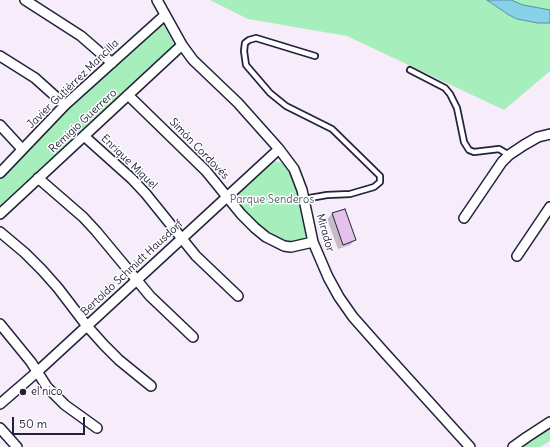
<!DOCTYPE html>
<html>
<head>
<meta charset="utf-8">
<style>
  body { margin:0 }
  #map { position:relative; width:550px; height:447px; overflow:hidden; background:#f7ecf9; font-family:Delius,sans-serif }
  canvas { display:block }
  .scale { position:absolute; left:12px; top:417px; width:73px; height:18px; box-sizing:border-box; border:2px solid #22223b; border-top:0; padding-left:5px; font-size:12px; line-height:14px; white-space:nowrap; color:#22223b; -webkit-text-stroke:3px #fff; paint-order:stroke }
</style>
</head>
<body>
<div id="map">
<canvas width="550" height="447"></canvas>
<div class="scale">50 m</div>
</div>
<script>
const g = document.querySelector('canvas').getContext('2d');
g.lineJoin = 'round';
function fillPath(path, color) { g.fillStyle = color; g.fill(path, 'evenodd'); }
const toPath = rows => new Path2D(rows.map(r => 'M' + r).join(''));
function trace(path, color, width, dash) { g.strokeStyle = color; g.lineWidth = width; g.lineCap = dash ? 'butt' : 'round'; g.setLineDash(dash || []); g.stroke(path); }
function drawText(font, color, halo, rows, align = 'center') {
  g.font = font + ' Delius,sans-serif'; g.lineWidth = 3; g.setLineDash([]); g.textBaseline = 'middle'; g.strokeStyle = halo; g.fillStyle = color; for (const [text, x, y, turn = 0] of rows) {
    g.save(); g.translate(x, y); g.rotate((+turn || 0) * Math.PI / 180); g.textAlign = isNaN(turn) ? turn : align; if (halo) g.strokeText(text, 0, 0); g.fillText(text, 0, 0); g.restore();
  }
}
fillPath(toPath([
  [210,0,550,0,550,71,504,110,347,36,248,19],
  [162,22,174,44,173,48,0,210,0,177,62,113],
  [275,161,282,163,286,167,296,185,299,195,306,234,304,241,287,244,265,232,240,208,237,201,236,195,272,162],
  [550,429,550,441,540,447,521,447]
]), '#a6eebb');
const water = toPath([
  [487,0,511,0,523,5,550,10,550,23,538,23,517,19,509,15,487,0]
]);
fillPath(water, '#88d2e9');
trace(water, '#5f8ca3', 1);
fillPath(toPath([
  [332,214,355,240,350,245,338,249,327,219]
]), '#0003');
const building = toPath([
  [345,209,356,240,343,245,332,213,345,209]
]);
fillPath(building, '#e5c1eb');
trace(building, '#22223b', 1);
const service = toPath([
  [410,70,445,88,450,94,457,108,464,142,469,150,474,152,499,149,509,155],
  [304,199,327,195,350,194,374,187,380,182,380,176,332,129,286,106,270,93,246,65,244,51,245,43,249,40,256,38,315,56]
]);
const minor = toPath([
  [25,0,81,36,112,63],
  [157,0,182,45,193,60,238,103,279,149,294,169,302,190,313,242,328,277,339,297,353,317,384,352,470,447],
  [0,56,35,78,65,105],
  [128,95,206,171,241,214,255,228,266,237,284,246,291,247,313,242],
  [0,125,22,149],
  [84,136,132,179,146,194,196,256,238,296],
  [0,173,65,105,165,15],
  [38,178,83,217,96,231,150,296,193,337],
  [0,214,182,45],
  [464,218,502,162,509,155,524,145,538,137,550,134],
  [0,232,25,253,42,270,58,288,87,326,104,345,119,360,151,386],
  [517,256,550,207],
  [0,324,31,362,47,387,65,405,97,428],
  [0,404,37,372,279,149],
  [0,428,17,447],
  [513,447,527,437,550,422]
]);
trace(service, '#22223b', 8);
trace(minor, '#22223b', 12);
trace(service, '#fff', 4.5);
trace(minor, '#fff', 9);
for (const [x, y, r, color] of [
  [23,392,4,"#22223b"]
]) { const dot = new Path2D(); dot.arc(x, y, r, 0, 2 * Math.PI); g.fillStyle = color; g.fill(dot); trace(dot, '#fff', 1.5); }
drawText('11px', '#22223b', '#fff', [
  ["Javier Gutiérrez Mancilla",73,84,-44],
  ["Remigio Guerrero",83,121,-43],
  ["Simón Cordovés",199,149,46],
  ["Enrique Miquel",129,162,44],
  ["Mirador",325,233,74],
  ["Bertoldo Schmidt Hausdorf",132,268,-43]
]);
drawText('11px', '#4a5f61', '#fff', [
  ["Parque Senderos",272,200]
]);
drawText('11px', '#22223b', '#fff', [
  ["el nico",31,392]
], 'left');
</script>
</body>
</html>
